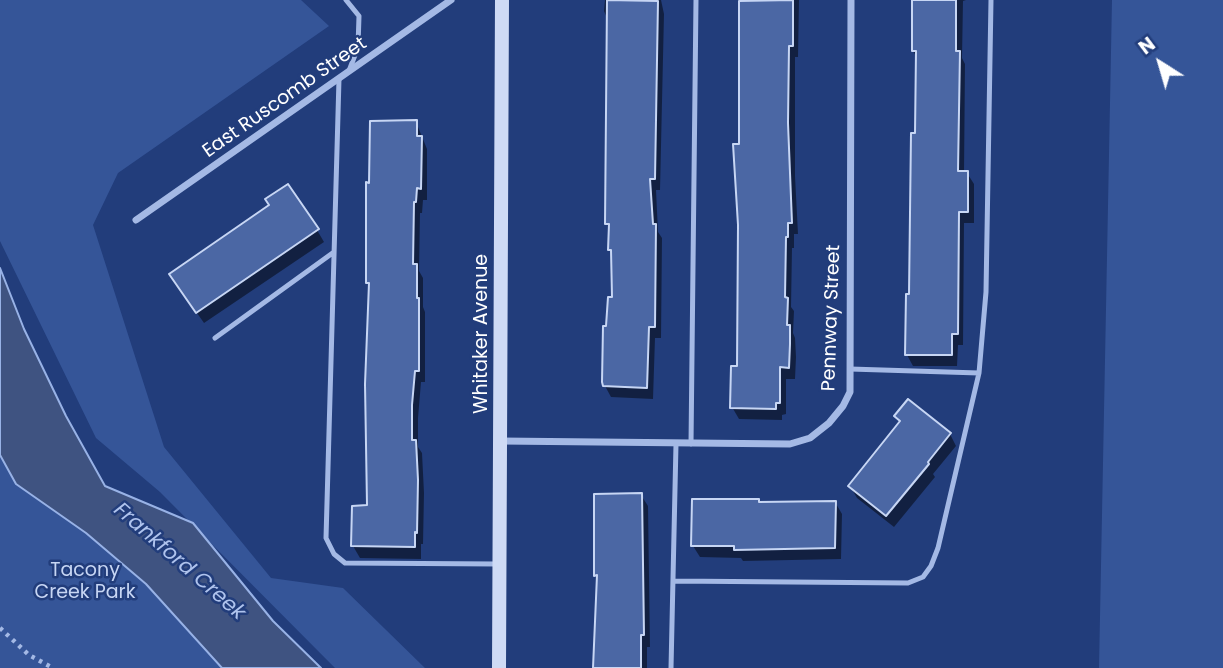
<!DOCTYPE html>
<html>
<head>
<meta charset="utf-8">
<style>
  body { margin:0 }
  #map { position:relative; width:1223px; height:668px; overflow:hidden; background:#223d7b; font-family:Poppins,sans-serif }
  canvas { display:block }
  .north { position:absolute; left:1125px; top:28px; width:70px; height:70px; -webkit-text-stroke:5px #223d7b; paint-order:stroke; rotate:323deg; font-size:19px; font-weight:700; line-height:28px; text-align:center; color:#fff }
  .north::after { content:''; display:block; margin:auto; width:24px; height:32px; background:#fff; clip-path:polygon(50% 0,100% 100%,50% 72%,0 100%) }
</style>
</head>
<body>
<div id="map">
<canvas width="1223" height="668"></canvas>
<div class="north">N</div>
</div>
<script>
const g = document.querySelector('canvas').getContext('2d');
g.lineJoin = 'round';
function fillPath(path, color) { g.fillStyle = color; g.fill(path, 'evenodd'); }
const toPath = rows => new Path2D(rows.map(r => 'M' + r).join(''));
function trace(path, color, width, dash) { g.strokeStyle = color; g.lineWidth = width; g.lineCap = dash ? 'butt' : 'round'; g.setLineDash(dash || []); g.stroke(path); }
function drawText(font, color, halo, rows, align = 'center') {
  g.font = font + ' Poppins,sans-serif'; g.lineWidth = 5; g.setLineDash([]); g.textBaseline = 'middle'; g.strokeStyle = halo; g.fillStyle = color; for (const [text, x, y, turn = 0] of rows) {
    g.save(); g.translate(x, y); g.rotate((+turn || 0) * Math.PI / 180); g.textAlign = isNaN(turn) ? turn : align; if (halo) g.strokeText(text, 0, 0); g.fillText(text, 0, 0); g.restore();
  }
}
fillPath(toPath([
  [0,0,301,0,329,26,118,173,93,225,164,447,271,578,343,588,425,668,335,668,160,492,96,438,0,241],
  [1112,0,1223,0,1223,668,1099,668],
  [0,342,37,441,299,668,0,668]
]), '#355598');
const water = toPath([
  [0,268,24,329,66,416,105,486,193,523,273,621,321,668,222,668,146,584,86,533,16,484,0,455,0,268]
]);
fillPath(water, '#3f5381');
trace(water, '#98b2e6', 2);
fillPath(toPath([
  [605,0,661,0,664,14,660,190,656,190,658,232,662,238,661,338,655,338,653,399,611,397,605,386,608,327,613,299,613,255,610,249,611,230,607,224,609,23,604,11],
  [741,0,799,0,798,57,795,57,795,176,798,234,794,234,794,248,792,248,791,307,794,311,793,333,795,338,796,357,795,379,786,379,786,414,782,415,782,420,739,419,732,407,739,368],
  [914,0,966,0,963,1,962,58,965,64,964,173,967,173,974,184,974,223,964,223,963,345,958,345,957,366,913,366,907,355,917,134,917,58,913,51],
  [416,122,427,149,427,200,423,200,422,213,420,213,419,271,423,278,423,307,425,312,425,382,421,382,418,418,418,447,422,453,424,493,423,544,421,544,421,559,360,558,353,546,368,507,370,286,368,283,371,184],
  [317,230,324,242,204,323,178,286],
  [896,416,950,434,956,446,933,474,935,477,894,527,857,498,850,486,900,423],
  [641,495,648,506,650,647,647,647,647,668,595,668,598,580,596,575],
  [835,502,842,514,841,559,743,561,741,558,700,557,693,546,760,503]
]), '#0007');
const building = toPath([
  [607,0,658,1,655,179,650,179,653,224,656,224,655,327,649,327,647,388,603,386,602,382,603,326,606,326,608,297,612,297,611,250,608,250,609,224,605,224,607,0],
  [793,0,793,46,789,46,788,123,792,223,788,223,788,237,786,237,785,297,788,298,787,325,790,325,790,344,789,368,780,367,780,403,776,403,776,409,730,408,731,366,737,366,738,225,733,144,739,144,739,1,793,0],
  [912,0,956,0,956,51,960,51,958,171,968,171,968,212,959,212,958,334,952,334,952,355,905,355,906,294,909,294,911,133,915,133,916,51,912,51,912,0],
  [417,120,417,136,422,136,421,189,417,188,416,202,414,202,413,264,417,264,417,298,419,298,419,371,415,371,412,405,412,440,416,440,418,480,417,533,415,532,415,547,351,546,352,506,367,505,365,384,369,283,366,283,366,182,369,183,370,121,417,120],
  [288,184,319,229,196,313,169,274,269,205,265,199,288,184],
  [908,399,951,433,928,462,929,464,886,516,848,486,900,421,894,416,908,399],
  [642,493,644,635,641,635,641,668,593,668,597,575,594,576,594,494,642,493],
  [692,499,759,499,759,502,836,501,835,548,734,550,734,546,691,546,692,499]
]);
fillPath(building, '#4b67a4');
trace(building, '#c7d6f4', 2);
trace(toPath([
  [0,628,29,655,53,668]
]), '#a4b9e5', 4.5, [3.5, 5]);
trace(toPath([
  [346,0,359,16,358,47,349,71],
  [339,79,326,538,334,554,345,563,497,564],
  [215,338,334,252],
  [850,369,979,373],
  [691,444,696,0],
  [673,581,908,583,923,577,931,566,938,548,979,373,986,292,991,0],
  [671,668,676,444]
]), '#a4b9e5', 5);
trace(toPath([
  [136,220,451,0],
  [501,441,790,444,810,438,829,423,843,406,850,392,851,0]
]), '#a4b9e5', 7);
trace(toPath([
  [499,668,502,0]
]), '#cedaf5', 14);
drawText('19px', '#fff', '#223d7b', [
  ["East Ruscomb Street",285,98,-35],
  ["Pennway Street",832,318,-88],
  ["Whitaker Avenue",482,334,-90]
]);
drawText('19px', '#c7d6f4', '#223d7b', [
  ["Tacony",85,571],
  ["Creek Park",85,593]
]);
drawText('italic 21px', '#afc3ed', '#223d7b', [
  ["Frankford Creek",179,562,41]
]);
</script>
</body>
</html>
